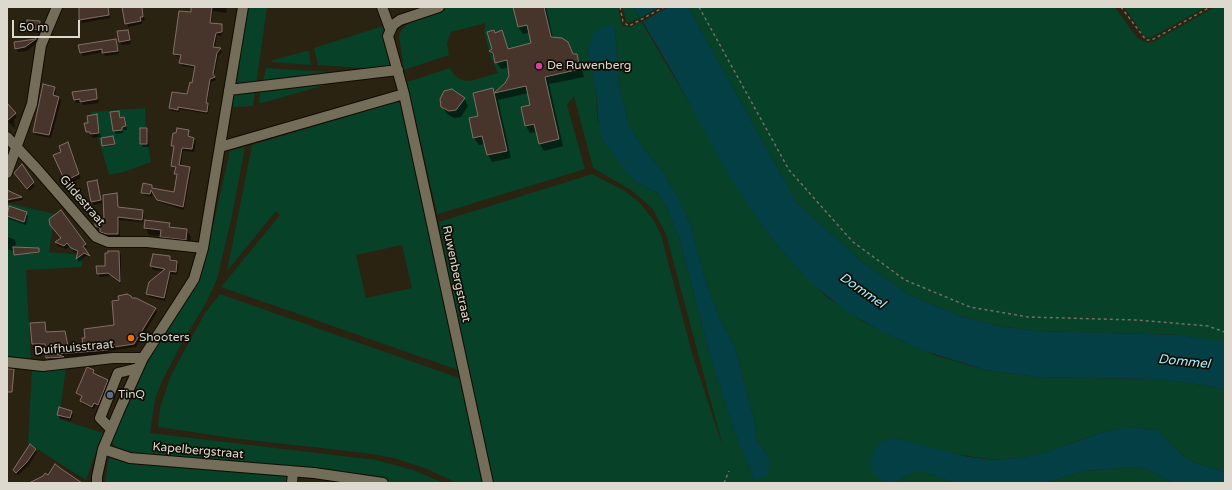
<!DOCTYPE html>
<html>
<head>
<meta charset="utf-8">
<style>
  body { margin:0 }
  #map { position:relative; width:1232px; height:490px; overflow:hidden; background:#2a2312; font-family:"Varela Round",sans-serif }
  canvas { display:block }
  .frame { position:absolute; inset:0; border:8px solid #ddd9ce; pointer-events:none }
  .scale { position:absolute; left:12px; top:20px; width:68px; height:18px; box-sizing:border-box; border:2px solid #ddd9ce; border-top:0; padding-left:5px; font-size:12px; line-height:14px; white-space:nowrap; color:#ddd9ce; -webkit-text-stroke:3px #100d06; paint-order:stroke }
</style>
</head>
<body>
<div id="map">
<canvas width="1232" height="490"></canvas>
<div class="frame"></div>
<div class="scale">50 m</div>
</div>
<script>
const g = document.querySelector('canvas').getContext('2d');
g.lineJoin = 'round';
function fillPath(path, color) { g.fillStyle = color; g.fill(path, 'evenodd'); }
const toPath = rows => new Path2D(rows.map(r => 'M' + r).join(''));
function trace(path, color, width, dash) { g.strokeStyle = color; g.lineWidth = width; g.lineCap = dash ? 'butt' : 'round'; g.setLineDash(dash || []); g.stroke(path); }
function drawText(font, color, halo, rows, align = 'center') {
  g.font = font + ' "Varela Round",sans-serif'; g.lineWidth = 3.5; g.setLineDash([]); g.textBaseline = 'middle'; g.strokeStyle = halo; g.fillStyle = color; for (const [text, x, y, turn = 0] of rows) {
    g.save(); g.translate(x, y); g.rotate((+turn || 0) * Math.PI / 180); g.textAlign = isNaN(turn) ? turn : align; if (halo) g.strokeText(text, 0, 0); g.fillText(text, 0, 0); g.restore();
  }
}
fillPath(toPath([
  [247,7,267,7,253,106,231,107],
  [449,7,618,7,621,22,623,26,631,27,641,21,759,221,779,247,811,282,828,298,864,322,898,339,937,356,986,370,1037,377,1155,379,1204,385,1225,390,1225,472,1195,463,1182,455,1157,430,1128,427,1101,433,1044,453,1023,457,995,460,949,453,895,438,889,439,879,444,894,482,915,472,925,472,955,483,491,483,480,438,439,222,592,174,625,191,640,203,654,221,661,235,693,357,723,447,666,234,652,208,631,190,593,168,574,96,567,105,585,169,438,214,437,213,407,82,450,68,454,75,462,80,470,81,498,73,490,55,484,32,486,23,451,32,447,43,449,55,404,70,399,36,402,29,414,18],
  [615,27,619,86,629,125,644,149,663,172,683,207,692,229,706,283,721,321,735,347,755,423,756,438,770,461,755,481,734,429,711,359,680,241,667,208,658,193,636,182,603,140,597,118,596,91,588,51],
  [622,7,634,7,640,18,627,23],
  [688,7,1115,7,1137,38,1148,43,1155,41,1215,7,1225,7,1225,343,1181,335,1035,331,998,326,957,315,910,295,862,262,797,203],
  [1124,7,1206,7,1150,38,1145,37],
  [383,26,391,65,377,69,318,65,314,48],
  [307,51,309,52,311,65,272,62,273,60],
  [266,68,345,73,346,79,262,103,260,103,259,99],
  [392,102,399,102,402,104,461,371,221,287,280,215,276,211,227,271,252,145,372,109],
  [402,245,412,288,366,298,356,255],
  [145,108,146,134,151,162,124,172,109,175,91,112],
  [245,147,232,216,217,279,207,301,182,343,163,379,155,399,150,433,376,460,413,470,444,483,393,483,385,481,128,455,118,450,111,441,140,375,168,327,189,297,204,266,230,151],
  [7,203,55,214,49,252,82,255,82,267,26,270,31,363,7,359],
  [220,294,462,379,485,483,457,483,427,469,394,458,365,453,232,438,158,427,160,408,171,375,205,313],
  [66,367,59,419,103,433,86,480,28,443,32,369],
  [109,457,141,463,291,477,291,483,105,483],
  [1131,467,1147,469,1174,483,1044,483,1084,471]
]), '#074127');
fillPath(toPath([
  [634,7,688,7,797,203,862,262,910,295,957,315,998,326,1035,331,1181,335,1223,342,1225,343,1225,390,1204,385,1155,379,1037,377,986,370,922,350,883,332,846,311,811,283,779,247,759,221,730,177,669,66],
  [607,25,615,27,619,86,629,125,644,149,663,172,683,207,692,229,706,283,721,321,735,347,755,423,756,438,770,461,767,475,755,481,734,430,711,359,680,241,667,208,658,193,636,182,622,166,603,140,599,129,596,91,588,51,594,32],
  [1128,427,1157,430,1182,455,1195,463,1225,472,1225,483,1174,483,1147,469,1131,467,1084,471,1044,483,955,483,925,472,915,472,894,482,887,483,875,474,871,467,870,460,875,449,879,444,888,439,895,438,968,457,995,460,1023,457,1044,453,1101,433]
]), '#053f46');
fillPath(toPath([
  [659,7,668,7,640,23,638,19]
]), '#2a2312');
fillPath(toPath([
  [78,7,107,7,110,18,82,23],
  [123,7,141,7,145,20,142,21,142,24,128,27],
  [192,7,227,7,226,13,213,11,211,24,221,25,223,32,221,36,217,35,215,48,220,49,222,52,218,56,214,77,216,80,211,82,207,103,209,107,208,114,180,109,179,112,172,111,170,108,188,96,193,84,196,68,182,66,181,57,176,56,174,53,192,13],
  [519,7,546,7,553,38,568,43,574,55,576,55,580,62,584,77,549,84,563,146,544,151,539,143,537,132,530,133,526,126,522,108,531,105,528,93,498,100,511,158,492,162,488,155,485,144,479,145,474,138,470,119,479,117,493,89,495,93,507,82,510,74,509,67,501,69,490,52,493,49,495,34,501,32,509,49,532,44,529,33,523,34,518,27,514,8],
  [28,21,39,22,41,25,40,33,29,32,27,28],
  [128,31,131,44,122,45,120,42],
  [36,40,37,43,27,51,18,52,16,48,15,43],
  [116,40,119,54,105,56,103,52,83,56,81,52],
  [54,88,56,91,55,96,59,97,61,101,51,138,36,135,34,132],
  [95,90,99,103,83,105,82,103,76,103,73,93],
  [464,98,468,106,461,117,454,118,447,114,442,106],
  [7,104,17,117,14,120,15,129,7,120],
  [119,112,121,119,124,118,126,122,127,130,123,130,123,133,116,134,114,131],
  [96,116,101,137,93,138,87,132,86,124,89,124],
  [146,129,148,132,149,147,143,147,141,144],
  [188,131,189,138,194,139,196,141,194,152,183,151,181,166,189,168,191,171,184,210,159,202,153,191,152,197,144,195,142,193,151,186,153,189,175,193,178,177,176,174,176,169,172,166,174,148,172,145],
  [113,137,115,145,104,147,103,145],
  [68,143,77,164,75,165,81,178,68,184,63,152],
  [15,174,28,177,35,186,29,191],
  [97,181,102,203,94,205,92,202],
  [7,191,22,198,23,200,7,203],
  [116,195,119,209,142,211,144,214,143,222,119,220,120,237,109,237,103,235,96,226,105,221],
  [9,208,26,213,28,216,26,225,9,219,7,216],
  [169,223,172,228,186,230,191,237,190,247,165,244,161,236,149,235,145,227],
  [54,228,85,244,87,247,84,249,90,258,86,256,79,262,77,259,79,253,74,252,70,246,66,249,58,246,56,243,62,239],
  [7,237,14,239,16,243,13,251,7,249],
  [39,249,39,253,15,254],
  [119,252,121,255,121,284,111,276,100,277,98,274],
  [170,257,179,265,177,275,171,274,165,301,149,297,147,293,164,271,153,270,151,266],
  [155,309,157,312,136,347,109,351,110,353,62,357,64,360,48,361,46,347,34,347,33,344,31,324,45,323,47,333,65,332,69,347,84,345,116,326],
  [93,371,94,375,107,381,109,384,100,407,96,405,94,409,82,404,81,401,82,398,77,393],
  [71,411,73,415,71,421,60,418,58,415],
  [35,449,37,452,29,465,18,475,14,470]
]), '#0007');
const building = toPath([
  [79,7,108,7,109,15,79,20,79,7],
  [122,7,142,7,143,17,140,17,141,21,125,24,122,7],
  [191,7,212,7,210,23,222,24,222,32,216,33,213,47,221,48,217,53,213,74,215,77,210,79,206,103,208,103,207,112,178,107,178,110,169,108,172,92,187,94,190,82,192,83,195,66,179,63,181,55,173,54,179,11,191,12,191,7],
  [513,7,544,7,551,37,562,38,568,42,573,54,577,54,580,69,545,77,559,139,539,144,534,124,525,126,521,107,530,105,526,86,494,93,507,151,487,155,482,136,473,138,469,118,478,116,473,93,493,88,494,93,505,83,509,76,507,60,495,63,493,53,489,51,492,49,487,32,494,30,495,33,502,30,508,49,531,43,527,25,518,27,513,7],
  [27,20,40,21,39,30,26,28,27,20],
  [128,30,130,40,119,42,117,31,128,30],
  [36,39,25,47,15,49,14,42,36,39],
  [116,39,118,51,102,53,102,49,80,53,78,45,116,39],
  [43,84,55,87,53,95,59,97,49,135,33,132,43,84],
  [96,89,97,99,80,102,80,99,74,100,72,92,96,89],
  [452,89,465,98,456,110,449,111,441,107,440,99,444,91,452,89],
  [7,103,16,113,7,121,7,103],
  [119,111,120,118,124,117,126,126,122,127,122,130,113,131,110,112,119,111],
  [97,114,99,133,90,134,90,132,86,132,84,123,88,123,87,116,97,114],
  [140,128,147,128,147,144,140,144,140,128],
  [177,128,189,130,188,136,194,138,192,149,182,148,179,165,190,167,183,207,157,200,151,190,150,194,141,193,143,183,152,185,152,188,174,192,177,174,174,174,176,167,171,166,174,146,171,146,173,133,176,133,177,128],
  [113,136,115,144,102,146,101,138,113,136],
  [68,142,79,174,65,181,53,155,61,152,59,146,68,142],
  [22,164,34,182,27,189,14,173,22,164],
  [97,180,101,200,91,202,87,182,97,180],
  [7,190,22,197,7,200,7,190],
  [117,193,118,207,143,210,142,220,118,217,118,234,107,234,100,232,100,228,95,226,95,220,104,220,103,195,117,193],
  [9,206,27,212,24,222,7,216,9,206],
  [61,210,86,244,83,246,90,256,84,253,76,259,78,251,71,248,67,243,64,246,55,242,61,238,50,225,49,219,61,210],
  [145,220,170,223,169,227,187,229,186,240,160,237,161,230,144,228,145,220],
  [13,247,39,248,39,252,14,255,13,247],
  [108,251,119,251,120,282,108,273,97,274,96,266,105,266,105,253,108,253,108,251],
  [153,254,170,256,170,260,177,261,176,272,170,271,164,298,146,294,149,282,165,269,150,266,153,254],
  [127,294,131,296,132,298,136,298,156,308,134,344,108,348,108,350,57,354,64,357,46,358,45,344,32,344,30,323,45,322,46,332,65,331,68,346,83,344,82,338,85,338,84,329,114,325,112,301,119,300,118,296,127,294],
  [87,367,94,370,93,373,108,380,98,405,94,403,92,407,80,401,82,396,76,393,87,367],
  [7,369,14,369,12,392,7,392,7,369],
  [59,407,72,411,70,418,57,415,59,407],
  [30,444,36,449,27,462,16,473,13,470,30,444],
  [55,464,60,468,82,483,29,483,43,476,45,473,48,475,55,464]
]);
fillPath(building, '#47352c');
trace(building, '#836e65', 1);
const minor = toPath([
  [382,7,390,29],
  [439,7,400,20,393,25,388,36,404,94,488,483],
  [229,90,398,70],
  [7,137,37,169,96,237,108,242,147,242,203,248],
  [220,147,404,94],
  [7,173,32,104,41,45,57,7],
  [7,362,43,366,113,358,143,358],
  [111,429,100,418,118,373,138,368],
  [103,449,130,458,314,473,383,483],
  [97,483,97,477,103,449,119,411,143,358,194,279,203,248,243,7],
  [292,483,293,472]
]);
trace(minor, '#120c01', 12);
trace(toPath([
  [620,7,623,22,629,26,664,7],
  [699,7,789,170,853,242,905,280,970,307,1028,317,1137,320,1208,326,1225,332],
  [1121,7,1146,40,1152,40,1210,7],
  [724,483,729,471]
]), '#756f61', 1.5, [3, 3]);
trace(minor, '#746d5a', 10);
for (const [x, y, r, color] of [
  [539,66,4,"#d1479c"],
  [131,338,4,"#e8710a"],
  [110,395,4,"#5c6f8a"]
]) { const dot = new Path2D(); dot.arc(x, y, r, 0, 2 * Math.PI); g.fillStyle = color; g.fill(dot); trace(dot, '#100d06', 1.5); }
drawText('12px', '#ddd9ce', '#100d06', [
  ["De Ruwenberg",547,66],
  ["Shooters",139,338],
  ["TinQ",118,395]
], 'left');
drawText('12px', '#ddd9ce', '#100d06', [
  ["Gildestraat",82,201,49],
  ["Ruwenbergstraat",456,274,78],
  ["Duifhuisstraat",74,348,-5],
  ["Kapelbergstraat",198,451,5]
]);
drawText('italic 13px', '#a5eef8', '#100d06', [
  ["Dommel",862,291,35],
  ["Dommel",1184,362,6]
]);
</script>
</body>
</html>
